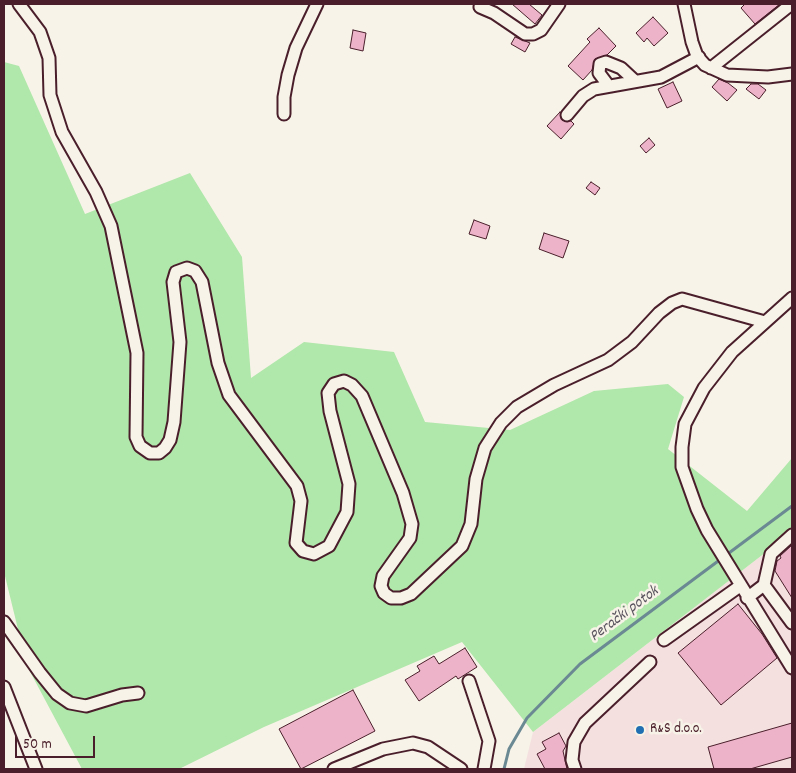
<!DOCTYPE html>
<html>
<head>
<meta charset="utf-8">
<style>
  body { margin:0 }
  #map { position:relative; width:796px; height:773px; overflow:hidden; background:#f7f3e8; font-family:Dekko,sans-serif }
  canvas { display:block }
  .frame { position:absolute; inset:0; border:5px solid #4a1f2b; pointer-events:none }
  .scale { position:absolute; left:15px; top:736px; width:80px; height:22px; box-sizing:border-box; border:2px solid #4a1f2b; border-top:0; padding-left:6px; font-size:15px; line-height:18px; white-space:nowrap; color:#4a1f2b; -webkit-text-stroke:4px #f7f3e8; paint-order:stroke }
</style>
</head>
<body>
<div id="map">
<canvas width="796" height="773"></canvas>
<div class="frame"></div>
<div class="scale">50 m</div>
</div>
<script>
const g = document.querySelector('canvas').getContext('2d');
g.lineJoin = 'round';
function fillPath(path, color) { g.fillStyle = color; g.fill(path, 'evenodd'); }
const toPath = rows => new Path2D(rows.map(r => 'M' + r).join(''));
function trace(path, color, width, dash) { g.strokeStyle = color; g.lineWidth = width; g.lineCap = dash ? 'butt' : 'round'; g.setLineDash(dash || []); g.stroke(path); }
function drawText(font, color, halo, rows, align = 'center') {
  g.font = font + ' Dekko,sans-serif'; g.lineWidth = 5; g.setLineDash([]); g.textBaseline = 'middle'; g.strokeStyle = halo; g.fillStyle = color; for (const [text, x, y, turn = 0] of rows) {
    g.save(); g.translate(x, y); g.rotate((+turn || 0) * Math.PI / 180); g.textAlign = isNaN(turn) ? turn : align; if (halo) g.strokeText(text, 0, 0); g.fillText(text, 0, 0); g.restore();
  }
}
fillPath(toPath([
  [792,532,792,769,524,769,533,732]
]), '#f4e0df');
fillPath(toPath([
  [4,62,19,66,85,214,190,173,242,257,251,378,304,342,394,352,425,422,510,430,594,391,668,384,684,397,668,449,747,511,792,458,792,532,533,732,462,642,264,727,179,769,82,769,27,666,4,572]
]), '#b0e7aa');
trace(toPath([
  [504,769,509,749,527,718,580,664,792,506]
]), '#6a8993', 3);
const building = toPath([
  [512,4,529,4,542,15,535,24,512,4],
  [745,4,780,4,755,24,741,8,745,4],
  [653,17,668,33,654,46,647,38,644,42,636,33,653,17],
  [599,28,616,46,607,55,595,59,592,70,583,80,568,66,590,42,587,39,599,28],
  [353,30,366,33,363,51,350,48,353,30],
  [515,37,530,43,525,52,511,44,515,37],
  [719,79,728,83,737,90,727,101,712,87,719,79],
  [673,82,682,101,667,108,658,89,673,82],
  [751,84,758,84,766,90,759,99,746,89,751,84],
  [560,112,562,120,571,121,574,124,561,139,547,126,560,112],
  [649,138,655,145,646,153,640,146,649,138],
  [591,182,600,188,595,195,586,188,591,182],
  [474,220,490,226,486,239,469,234,474,220],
  [544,233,569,241,563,258,539,249,544,233],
  [792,545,792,598,775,571,777,561,781,558,780,556,792,545],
  [738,604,762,634,777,658,721,705,678,653,738,604],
  [465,648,477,667,458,679,456,676,419,701,405,680,420,671,417,666,434,656,439,664,465,648],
  [353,690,375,731,301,769,279,729,353,690],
  [792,723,792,757,750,769,714,769,708,747,792,723],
  [559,733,566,746,563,751,567,769,545,769,537,754,546,749,542,742,559,733]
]);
fillPath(building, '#edb4c9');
trace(building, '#4a1f2b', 1);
const minor = toPath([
  [19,4,40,32,49,58,50,95,62,132,96,192,111,226,137,353,136,437,140,446,150,453,159,453,165,448,170,440,174,422,180,342,173,282,176,272,187,268,195,271,202,282,218,363,229,395,297,486,301,501,296,543,303,551,314,554,329,546,347,512,349,484,330,411,328,393,334,384,344,381,352,385,362,396,403,493,412,524,410,538,383,576,381,586,384,593,391,598,401,598,411,594,462,546,471,524,476,479,485,448,501,423,517,407,554,385,608,360,632,342,659,313,672,303,682,299,765,322],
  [684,4,692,42,697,56,705,65,727,75,768,77,792,74],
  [480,7,494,13,525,34,533,34,541,30,559,4],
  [711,68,789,6],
  [608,85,599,73,600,64,606,62,621,68,635,81],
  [284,114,284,97,288,75,296,48,317,4],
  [567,115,583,96,594,89,661,77,699,57],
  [792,298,732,352,704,388,685,424,682,447,682,467,697,509,707,530,792,668],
  [764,585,792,623],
  [747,598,764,585,771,554,792,535],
  [4,622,40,673,57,694,70,703,86,706,122,695,138,693],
  [664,640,740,586],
  [469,681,489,741,484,769],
  [4,687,36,769],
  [334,769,383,749,413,743,428,747,461,769],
  [575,769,572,760,574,742,585,723,650,662]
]);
trace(minor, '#4a1f2b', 15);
trace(minor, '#f7f3e8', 11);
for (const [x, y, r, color] of [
  [640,730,5,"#1f6fb2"]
]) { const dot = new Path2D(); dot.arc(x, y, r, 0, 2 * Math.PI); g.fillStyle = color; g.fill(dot); trace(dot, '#f7f3e8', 2); }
drawText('15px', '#4a1f2b', '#f7f3e8', [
  ["R&S d.o.o.",650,730]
], 'left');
drawText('italic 16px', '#5a545f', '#f7f3e8', [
  ["Perački potok",625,615,-37]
]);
</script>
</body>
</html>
